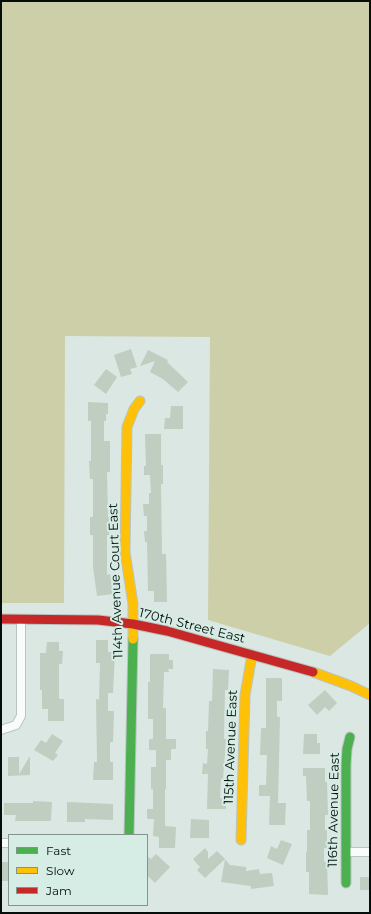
<!DOCTYPE html>
<html>
<head>
<meta charset="utf-8">
<style>
  body { margin:0 }
  #map { position:relative; width:371px; height:914px; overflow:hidden; background:#dbe7e3; font-family:Montserrat,sans-serif }
  canvas { display:block }
  .frame { position:absolute; inset:0; border:2px solid #060e0b; pointer-events:none }
  .legend { position:absolute; left:8px; top:834px; width:140px; height:72px; box-sizing:border-box; background:#d5ede4; border:1px solid #82948d; margin:0; padding:5px 7px; list-style:none; font-size:12px; color:#060e0b }
  .legend li { display:flex; align-items:center; gap:8px; height:20px }
  .legend b { width:20px; border:1px solid #82948d }
</style>
</head>
<body>
<div id="map">
<canvas width="371" height="914"></canvas>
<div class="frame"></div>
<ul class="legend">
<li><b style="height:5px;background:#4caf50"></b>Fast</li>
<li><b style="height:5px;background:#ffc107"></b>Slow</li>
<li><b style="height:5px;background:#c62828"></b>Jam</li>
</ul>
</div>
<script>
const g = document.querySelector('canvas').getContext('2d');
g.lineJoin = 'round';
function fillPath(path, color) { g.fillStyle = color; g.fill(path, 'evenodd'); }
const toPath = rows => new Path2D(rows.map(r => 'M' + r).join(''));
function trace(path, color, width, dash) { g.strokeStyle = color; g.lineWidth = width; g.lineCap = dash ? 'butt' : 'round'; g.setLineDash(dash || []); g.stroke(path); }
function drawText(font, color, halo, rows, align = 'center') {
  g.font = font + ' Montserrat,sans-serif'; g.lineWidth = 4; g.setLineDash([]); g.textBaseline = 'middle'; g.strokeStyle = halo; g.fillStyle = color; for (const [text, x, y, turn = 0] of rows) {
    g.save(); g.translate(x, y); g.rotate((+turn || 0) * Math.PI / 180); g.textAlign = isNaN(turn) ? turn : align; if (halo) g.strokeText(text, 0, 0); g.fillText(text, 0, 0); g.restore();
  }
}
fillPath(toPath([
  [1,1,370,1,370,623,330,656,208,620,210,337,65,336,64,603,1,603]
]), '#cccfa8');
fillPath(toPath([
  [131,349,137,367,130,369,132,374,121,377,114,355],
  [148,350,168,360,167,362,188,382,178,392,163,379,150,372,155,361,140,366],
  [106,369,117,377,106,394,94,385],
  [88,402,108,403,108,414,106,414,106,421,104,421,104,441,110,441,110,472,107,472,108,517,110,517,109,535,107,535,107,575,110,574,113,594,97,596,93,567,93,535,90,535,90,517,93,517,93,479,90,479,89,461,91,461,91,421,88,421],
  [171,406,183,406,183,429,164,429,165,418,170,418],
  [145,434,161,434,161,465,163,465,163,484,161,484,162,554,166,554,167,602,154,602,154,591,148,591,147,542,145,542,144,531,147,531,147,516,144,516,143,504,149,504,149,493,151,493,150,475,144,475,144,466,146,466],
  [96,640,108,640,108,652,115,652,113,693,108,693,108,711,114,711,113,742,110,742,110,762,113,762,113,780,93,780,94,762,97,762,96,699,99,700,100,663,96,663],
  [47,642,59,642,59,651,63,651,62,664,59,664,59,699,64,699,64,721,48,721,48,709,42,709,42,690,40,690,40,653,46,653],
  [150,654,169,654,169,660,173,660,173,669,168,669,169,672,164,672,163,708,166,708,166,739,176,739,176,749,171,749,171,760,166,760,166,789,165,789,165,826,176,827,175,848,159,848,159,837,153,836,154,819,147,819,147,809,153,809,153,789,151,789,151,767,156,767,156,750,149,750,149,739,153,739,153,719,148,719,148,682,150,682],
  [213,669,229,670,228,690,225,690,224,739,226,739,223,779,221,779,220,798,226,798,226,809,207,809,208,774,202,774,203,763,207,764,208,749,206,749,206,731,208,731,209,701,212,701],
  [266,678,282,678,282,701,277,701,277,717,280,717,278,803,286,803,285,825,269,825,270,796,259,796,259,785,266,785,267,755,260,755,261,728,266,728],
  [325,690,337,703,329,711,325,707,317,715,308,705],
  [52,734,63,741,55,753,58,755,53,761,34,750,41,740,46,743],
  [304,734,317,734,317,743,320,743,320,754,303,754],
  [30,756,30,775,8,776,8,757,19,757,19,774],
  [303,768,325,768,325,782,327,782,328,815,325,815,325,830,327,830,327,848,324,848,324,862,327,862,328,895,309,894,309,872,306,872,306,852,307,852,307,830,310,830,310,801,307,801,306,776,303,776],
  [33,801,52,802,51,821,15,821,16,815,4,815,4,803,33,803],
  [67,802,113,804,113,820,85,819,85,822,67,822],
  [191,819,209,820,209,838,190,838],
  [281,840,292,844,283,865,267,858,271,846,277,849],
  [205,848,208,852,208,859,217,851,225,859,205,878,197,870,200,867,193,859],
  [156,854,170,867,155,883,147,875,147,856,151,859],
  [225,859,230,865,246,867,246,871,259,869,260,874,272,873,274,886,251,889,251,886,221,882],
  [1,862,9,862,9,881,1,881],
  [360,877,370,877,370,890,360,890]
]), '#c0cdc1');
const street = toPath([
  [1,730,16,725,21,716,21,619],
  [1,843,9,843],
  [346,852,370,852]
]);
const fast = toPath([
  [129,835,133,639],
  [346,883,346,765,347,749,350,737]
]);
const slow = toPath([
  [133,639,133,604,125,552,127,427,134,409,140,401],
  [313,672,351,686,370,695],
  [241,840,245,695,252,655]
]);
const jam = toPath([
  [1,619,98,620,133,624,167,631,313,672]
]);
trace(street, '#bac4c0', 10);
trace(fast, '#bac4c0', 11);
trace(slow, '#bac4c0', 11);
trace(jam, '#bac4c0', 11);
trace(street, '#fafbfb', 8);
trace(fast, '#4caf50', 9);
trace(slow, '#ffc107', 9);
trace(jam, '#c62828', 9);
drawText('13px', '#060e0b', '#d5ede4', [
  ["114th Avenue Court East",116,581,-92],
  ["170th Street East",192,626,14],
  ["115th Avenue East",231,747,-88],
  ["116th Avenue East",334,810,-89]
]);
</script>
</body>
</html>
